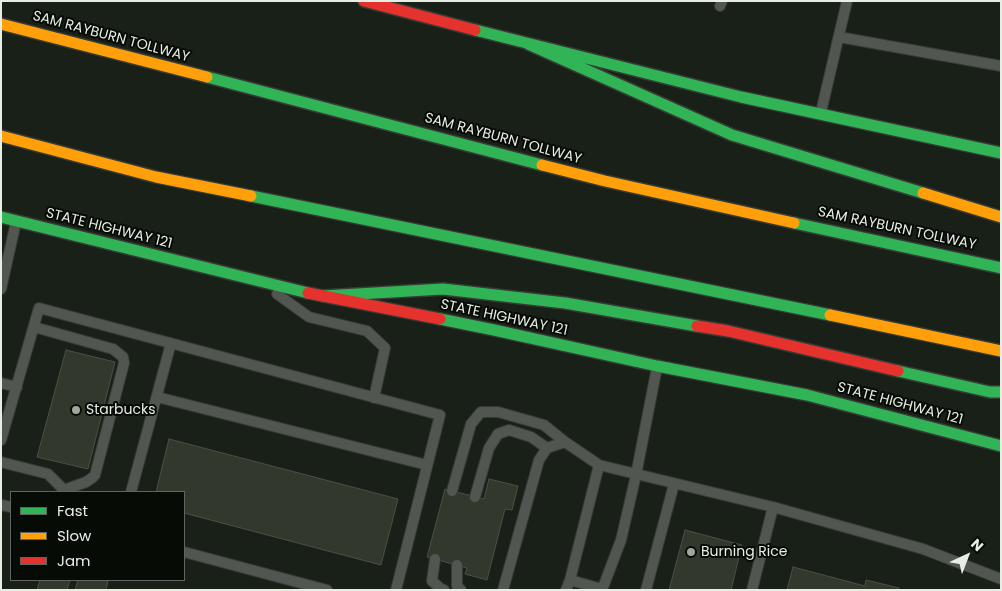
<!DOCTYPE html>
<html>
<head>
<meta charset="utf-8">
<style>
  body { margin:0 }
  #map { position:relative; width:1002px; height:591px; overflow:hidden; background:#192018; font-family:Poppins,sans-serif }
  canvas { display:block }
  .frame { position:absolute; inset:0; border:2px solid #e7efe5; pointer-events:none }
  .legend { position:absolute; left:10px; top:491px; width:175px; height:90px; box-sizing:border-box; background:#060b05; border:1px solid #60665f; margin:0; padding:6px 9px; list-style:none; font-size:15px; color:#e7efe5 }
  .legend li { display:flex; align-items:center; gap:10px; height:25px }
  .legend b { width:25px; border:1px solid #60665f }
  .north { position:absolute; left:942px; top:531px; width:50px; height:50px; -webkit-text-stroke:4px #060b05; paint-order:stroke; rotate:43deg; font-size:14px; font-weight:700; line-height:20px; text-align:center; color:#e7efe5 }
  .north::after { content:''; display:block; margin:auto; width:18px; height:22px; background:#e7efe5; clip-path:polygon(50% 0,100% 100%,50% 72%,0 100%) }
</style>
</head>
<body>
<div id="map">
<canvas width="1002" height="591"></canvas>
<div class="frame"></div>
<ul class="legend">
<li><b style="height:6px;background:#30b455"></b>Fast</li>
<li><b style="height:6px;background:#ff9f0a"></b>Slow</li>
<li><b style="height:6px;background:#e5322d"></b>Jam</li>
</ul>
<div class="north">N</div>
</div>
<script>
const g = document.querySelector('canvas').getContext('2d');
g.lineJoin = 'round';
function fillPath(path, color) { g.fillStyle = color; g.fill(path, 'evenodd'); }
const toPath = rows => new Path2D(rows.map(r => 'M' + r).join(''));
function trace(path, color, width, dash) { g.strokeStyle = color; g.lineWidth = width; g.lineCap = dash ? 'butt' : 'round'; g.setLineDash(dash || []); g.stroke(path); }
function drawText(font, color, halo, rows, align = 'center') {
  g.font = font + ' Poppins,sans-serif'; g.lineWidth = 4; g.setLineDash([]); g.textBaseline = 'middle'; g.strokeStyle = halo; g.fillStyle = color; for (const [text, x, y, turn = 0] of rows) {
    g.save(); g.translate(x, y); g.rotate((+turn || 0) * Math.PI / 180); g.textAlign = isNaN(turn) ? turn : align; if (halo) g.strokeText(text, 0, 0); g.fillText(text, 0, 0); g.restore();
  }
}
const building = toPath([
  [66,350,115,362,88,469,37,457,66,350],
  [169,439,398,499,381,565,184,513,184,492,156,492,169,439],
  [489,479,518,486,512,510,505,509,487,580,465,574,467,568,427,557,445,489,484,499,489,479],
  [685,530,742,545,731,590,669,590,685,530],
  [793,567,865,586,866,580,899,588,899,590,787,590,793,567],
  [40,580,70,580,67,590,37,590,40,580],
  [78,580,104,580,108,581,106,590,75,590,78,580]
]);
fillPath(building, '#33382c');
trace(building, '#4b4f48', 1);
const lane = toPath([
  [720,6,722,1],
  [839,37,1001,66],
  [821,112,847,1],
  [1,289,16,222],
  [277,294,309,317,367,331,385,348,374,398],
  [34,327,113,349,123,357,124,363,95,475,92,478,86,482,64,490],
  [1,383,17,387],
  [157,397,427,465],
  [1,440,39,308,440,415,396,590],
  [1,462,48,474,64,490,64,492],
  [452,491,471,424,481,412,498,412,544,425,565,442],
  [131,492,171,343],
  [475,497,489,448,498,434,509,430,531,437,547,448],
  [1,505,11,507],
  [184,552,327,590],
  [435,559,432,581,441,589,444,590],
  [457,565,457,586,461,590],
  [570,580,602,589],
  [503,590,539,460,547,448,565,442,599,465,773,507,923,549,1001,579],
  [566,590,570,580,599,465],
  [602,590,621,540,636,475,657,367],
  [646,590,674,484],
  [752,590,773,507]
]);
const fast = toPath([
  [475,30,741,97,1001,153],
  [528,44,732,135,923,193],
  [207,77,542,165],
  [251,196,830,315],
  [1,217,308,293],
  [794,223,1001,268],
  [323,296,443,289,565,303,697,326],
  [440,319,494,330,657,366,807,395,1001,446],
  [898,371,990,392,1001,392]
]);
const slow = toPath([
  [1,24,207,77],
  [1,136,156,177,251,196],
  [542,165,605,181,794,223],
  [923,193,1001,217],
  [830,315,1001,351]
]);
const jam = toPath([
  [364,1,475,30],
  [308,293,440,319],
  [697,326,728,331,898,371]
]);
trace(lane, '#363b35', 12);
trace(fast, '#363b35', 14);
trace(slow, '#363b35', 14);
trace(jam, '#363b35', 14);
trace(lane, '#525650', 10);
trace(fast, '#30b455', 11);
trace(slow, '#ff9f0a', 11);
trace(jam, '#e5322d', 11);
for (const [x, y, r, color] of [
  [76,410,5,"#9fa79d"],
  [691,552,5,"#9fa79d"]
]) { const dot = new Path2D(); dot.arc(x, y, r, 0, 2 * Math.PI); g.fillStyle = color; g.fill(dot); trace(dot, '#060b05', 2); }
drawText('14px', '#e7efe5', '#060b05', [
  ["SAM RAYBURN TOLLWAY",111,37,15],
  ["SAM RAYBURN TOLLWAY",503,139,15],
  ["STATE HIGHWAY 121",109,229,14],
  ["SAM RAYBURN TOLLWAY",897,229,12],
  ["STATE HIGHWAY 121",504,318,12],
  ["STATE HIGHWAY 121",900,404,15]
]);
drawText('14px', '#e7efe5', '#060b05', [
  ["Starbucks",86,410],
  ["Burning Rice",701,552]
], 'left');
</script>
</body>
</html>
